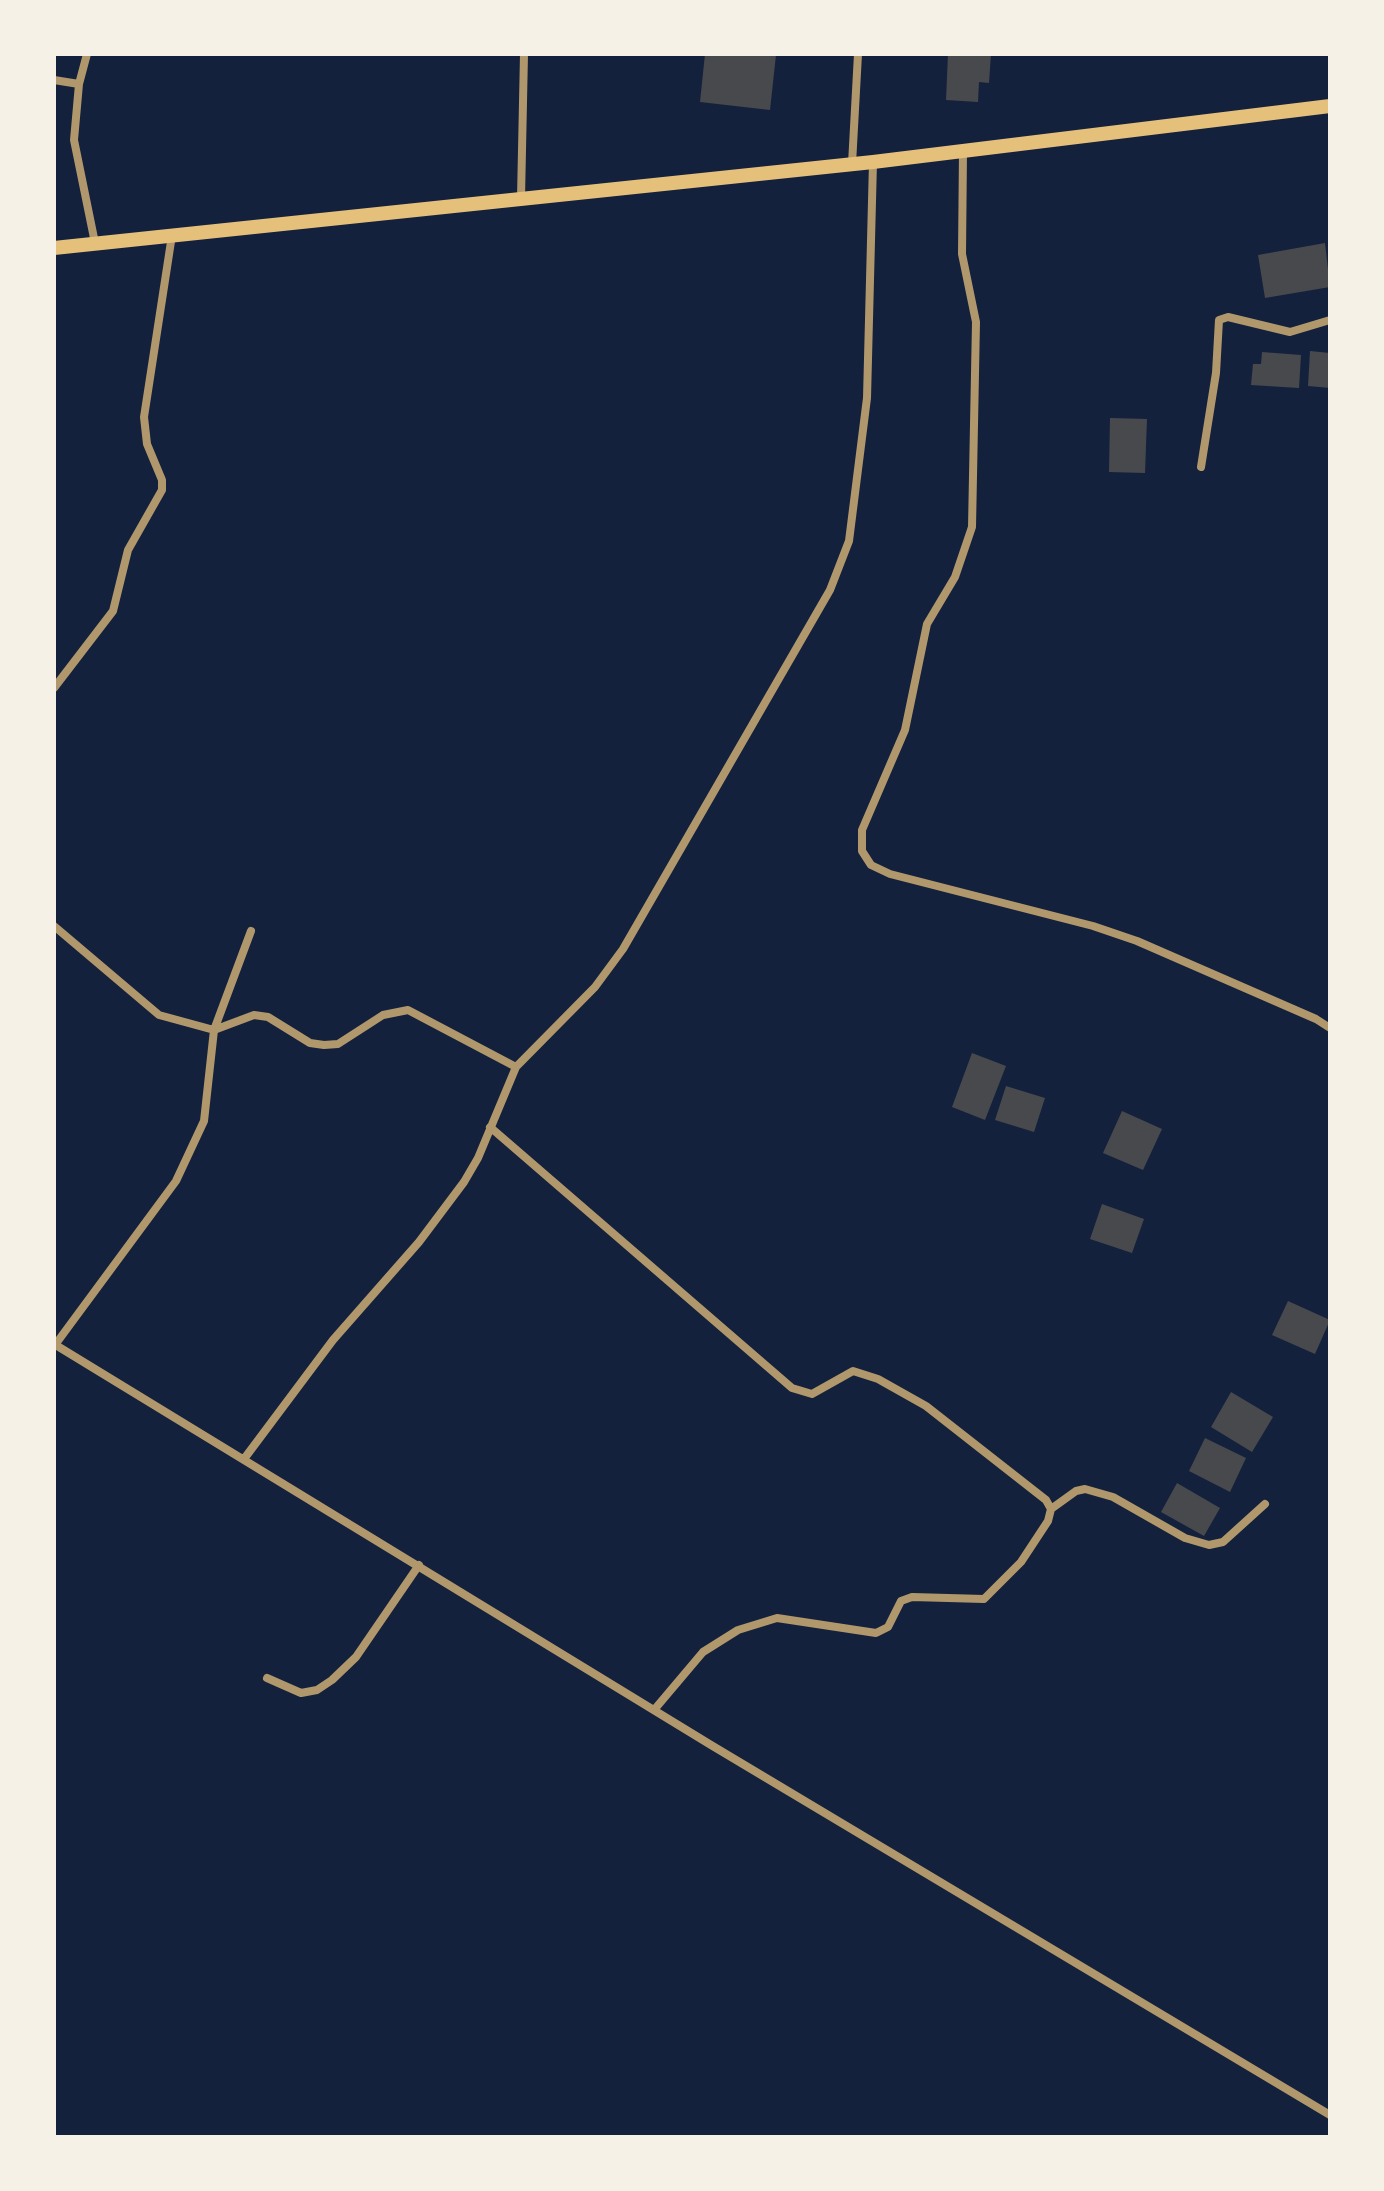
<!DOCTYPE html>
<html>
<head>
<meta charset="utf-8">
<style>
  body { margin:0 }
  #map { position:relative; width:1384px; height:2191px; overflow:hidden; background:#14213d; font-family:"Fira Sans",sans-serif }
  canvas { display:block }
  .frame { position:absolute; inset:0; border:56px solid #f6f1e7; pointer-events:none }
</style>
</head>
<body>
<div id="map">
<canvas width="1384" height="2191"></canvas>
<div class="frame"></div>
</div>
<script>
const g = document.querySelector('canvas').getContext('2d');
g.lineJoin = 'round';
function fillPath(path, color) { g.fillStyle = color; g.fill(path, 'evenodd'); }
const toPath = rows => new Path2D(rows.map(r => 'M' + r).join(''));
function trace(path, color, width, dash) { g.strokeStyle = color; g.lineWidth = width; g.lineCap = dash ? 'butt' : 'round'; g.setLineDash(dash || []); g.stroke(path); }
fillPath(toPath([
  [705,54,776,55,770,110,700,102],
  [948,54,991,54,989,83,979,82,978,102,946,100],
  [1325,243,1330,287,1265,298,1258,255],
  [1310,351,1330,353,1330,388,1308,386],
  [1262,352,1301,355,1299,388,1251,385,1253,364,1261,364],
  [1110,418,1147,419,1145,473,1109,472],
  [972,1053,1006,1066,985,1120,952,1107],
  [1006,1086,1045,1098,1034,1132,995,1120],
  [1122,1111,1162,1129,1143,1170,1103,1153],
  [1102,1204,1144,1219,1132,1253,1090,1239],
  [1288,1301,1330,1320,1315,1354,1272,1335],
  [1231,1392,1273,1417,1252,1452,1211,1427],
  [1205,1438,1246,1458,1230,1492,1189,1471],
  [1177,1483,1220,1508,1204,1536,1161,1512]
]), '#48494c');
trace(toPath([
  [87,54,79,84,74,140,95,243],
  [54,80,79,84],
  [963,151,962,254,976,322,972,527,955,577,927,624,905,730,862,830,862,851,871,865,890,874,1093,926,1137,941,1316,1019,1330,1028],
  [852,164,858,54],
  [521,198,524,54],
  [1201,467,1216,373,1219,320,1228,317,1290,332,1330,320],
  [54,688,113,611,128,550,162,490,162,480,147,444,144,417,172,235],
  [54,926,159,1015,214,1030,254,1015,268,1017,310,1043,324,1045,338,1044,383,1015,408,1010,516,1067],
  [490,1127,792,1388,812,1394,853,1371,878,1379,926,1406,1046,1500,1051,1509],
  [54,1344,711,1745,1330,2115],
  [55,1345,176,1181,204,1121,214,1030,251,931],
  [244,1459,333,1340,419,1242,464,1182,478,1158,516,1067,595,987,623,949,830,590,849,541,867,398,873,162],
  [267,1678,301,1693,317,1690,332,1680,356,1657,419,1565],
  [654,1710,703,1652,738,1630,777,1618,876,1633,888,1627,901,1601,912,1597,984,1599,1021,1562,1048,1521,1051,1509,1076,1491,1085,1489,1113,1497,1185,1538,1209,1545,1223,1542,1265,1504]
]), '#b1986c', 8);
trace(toPath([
  [54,248,873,162,1330,106]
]), '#e5c07b', 14);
</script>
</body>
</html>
